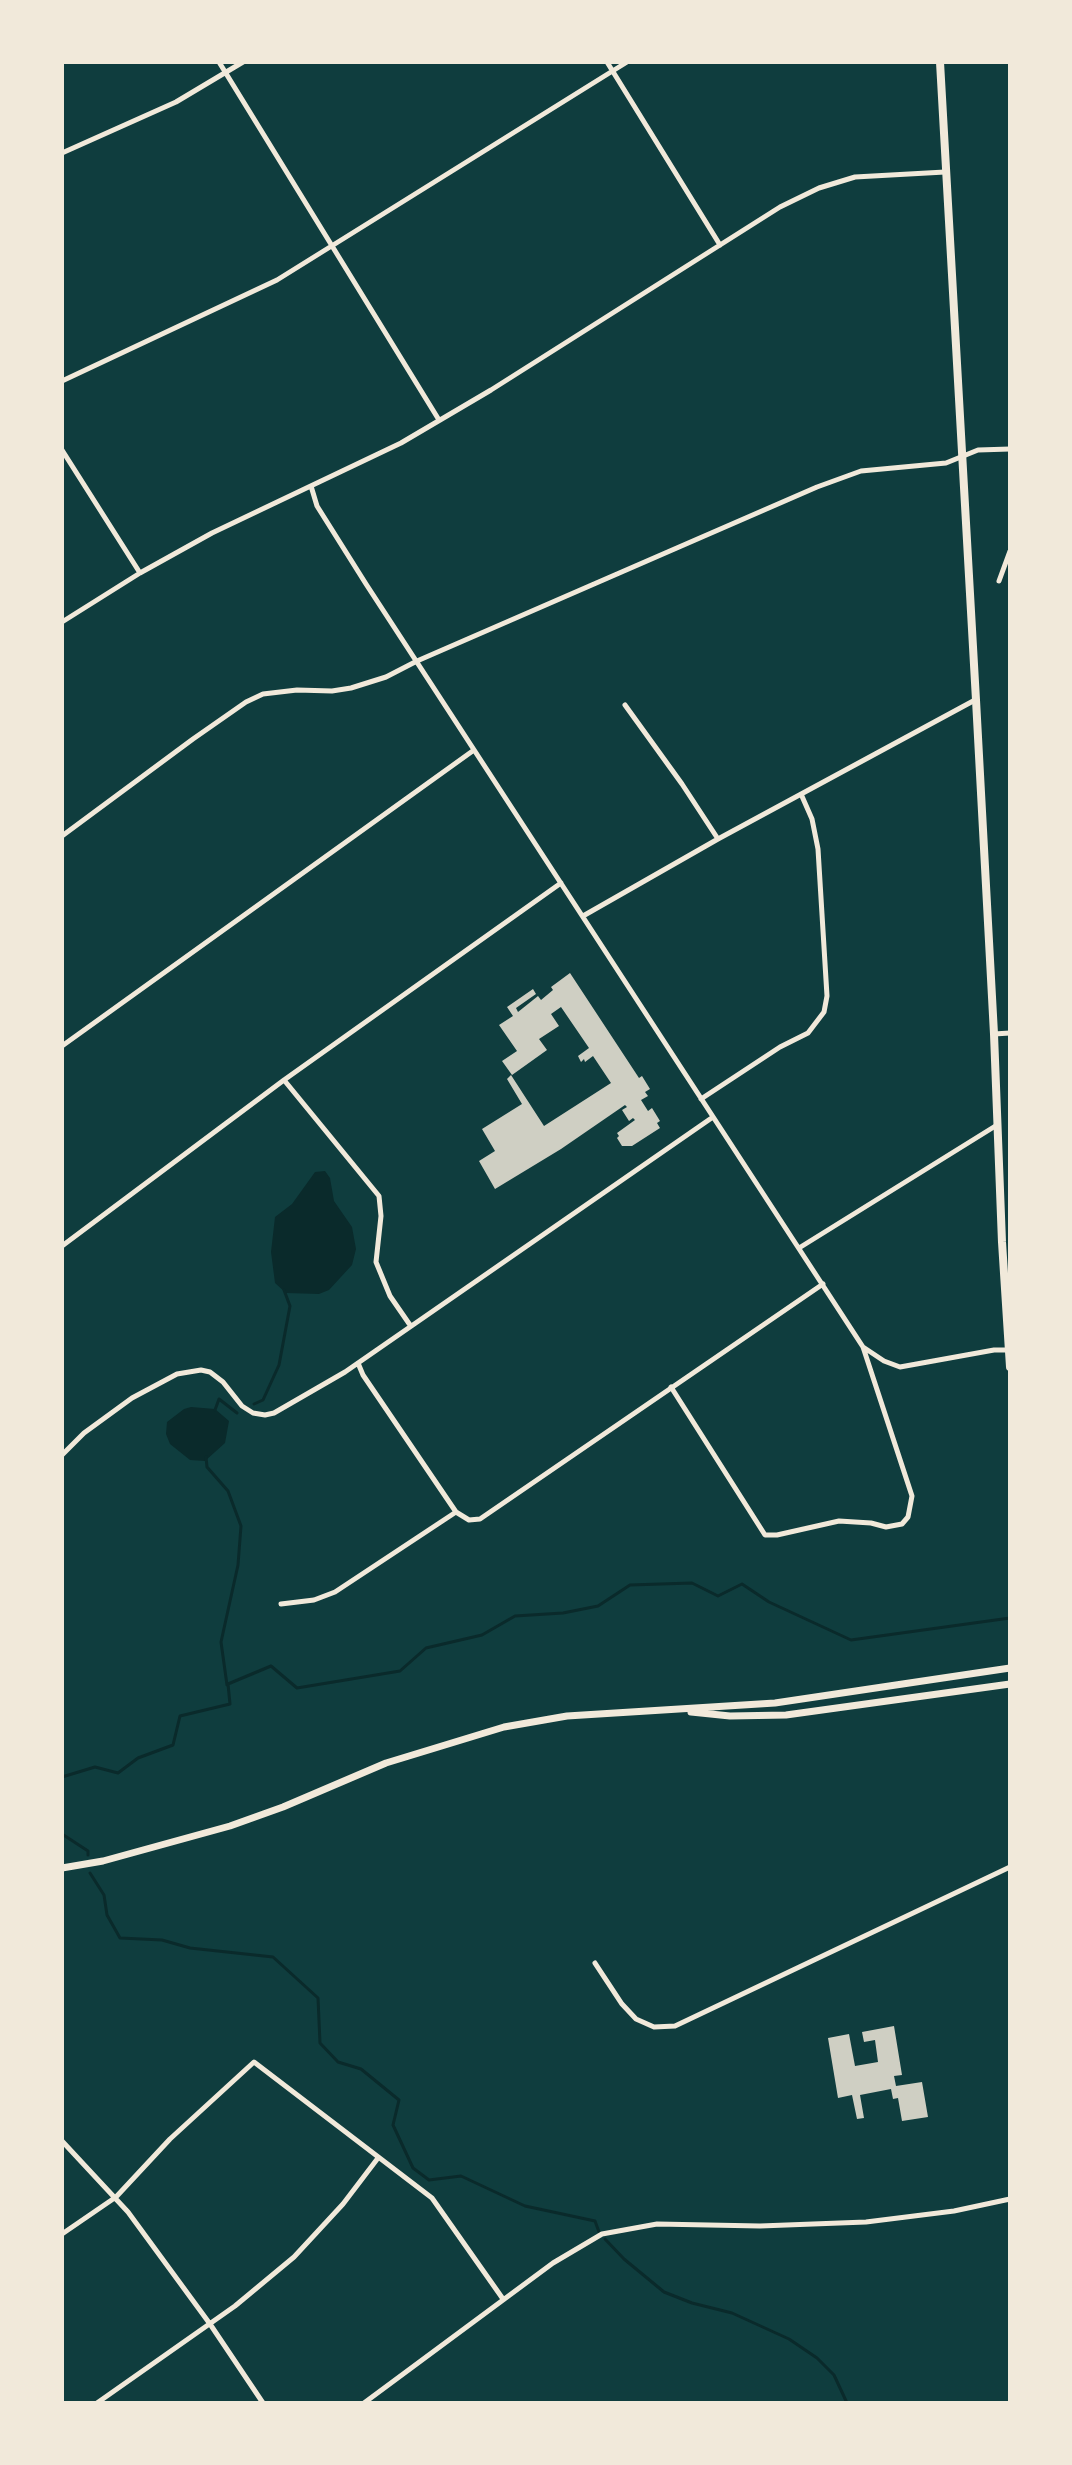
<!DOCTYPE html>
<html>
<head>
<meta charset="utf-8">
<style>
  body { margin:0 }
  #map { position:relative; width:1072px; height:2465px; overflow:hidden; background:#0f3d3e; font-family:"Asap Condensed",sans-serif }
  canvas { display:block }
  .frame { position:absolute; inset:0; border:64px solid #f1e9da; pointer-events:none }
</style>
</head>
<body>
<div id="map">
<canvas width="1072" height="2465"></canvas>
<div class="frame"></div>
</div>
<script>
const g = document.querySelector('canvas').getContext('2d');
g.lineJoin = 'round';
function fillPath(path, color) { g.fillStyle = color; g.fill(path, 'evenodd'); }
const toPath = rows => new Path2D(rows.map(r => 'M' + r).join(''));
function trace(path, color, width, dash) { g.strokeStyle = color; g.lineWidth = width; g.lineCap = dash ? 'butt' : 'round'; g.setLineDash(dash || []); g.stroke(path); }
fillPath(toPath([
  [325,1171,330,1178,334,1201,352,1227,356,1249,352,1265,329,1290,319,1294,286,1293,275,1283,271,1252,275,1217,292,1204,315,1172],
  [191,1407,215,1409,229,1421,225,1443,205,1461,190,1460,170,1444,166,1434,167,1422,184,1409]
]), '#0a2a2b');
trace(toPath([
  [254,1404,263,1400,279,1365,290,1306,284,1290],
  [215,1410,219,1399,237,1413],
  [206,1457,207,1467,228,1491,241,1526,238,1565,221,1642,227,1685],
  [230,1704,228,1684,271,1666,297,1688,400,1671,426,1648,482,1635,515,1616,563,1613,598,1606,630,1585,692,1583,718,1596,742,1584,769,1602,851,1640,1010,1618],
  [62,1777,95,1767,118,1773,138,1758,173,1745,180,1716,230,1704],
  [62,1834,88,1851,88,1855],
  [90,1873,104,1895,107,1915,120,1938,162,1940,190,1948,273,1957,318,1998,320,2043,338,2062,361,2069,399,2100,393,2125,413,2168,429,2180,461,2176,525,2206,595,2221,599,2232],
  [605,2239,624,2259,664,2292,692,2303,732,2313,789,2339,817,2358,834,2375,847,2403]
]), '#0a2a2b', 3);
fillPath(toPath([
  [570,973,639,1078,642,1076,650,1089,645,1092,648,1096,641,1100,648,1111,652,1108,660,1121,657,1123,660,1128,632,1146,622,1146,617,1138,619,1136,617,1133,635,1120,633,1118,629,1121,622,1110,627,1107,625,1105,561,1149,495,1189,479,1161,495,1151,482,1129,522,1104,507,1079,511,1075,544,1126,611,1083,593,1056,585,1062,584,1059,581,1062,578,1056,589,1048,561,1007,551,1014,559,1026,539,1039,547,1050,512,1075,502,1061,517,1051,499,1025,513,1016,507,1007,533,989,536,994,516,1008,518,1012,538,996,541,1000,553,990,551,987],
  [894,2026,902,2075,894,2076,896,2086,922,2082,928,2117,902,2121,898,2098,893,2099,891,2089,860,2095,864,2118,857,2119,852,2095,838,2098,828,2038,849,2034,855,2066,878,2062,875,2040,864,2042,862,2032]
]), '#cfcfc3');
trace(toPath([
  [219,62,439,420],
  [607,62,720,245],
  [62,153,176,102,243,62],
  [62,381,277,280,627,62],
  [62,450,140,573],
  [311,486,317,506,366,584,863,1347,884,1361,900,1367,994,1350,1008,1350],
  [999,581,1010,551],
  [62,622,140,573,212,533,401,443,491,390,780,207,819,188,855,177,945,172],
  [625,705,682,784,718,839],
  [62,836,193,739,246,702,263,694,297,690,332,691,351,688,386,677,417,661,817,487,861,471,946,463,978,450,1010,449],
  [583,916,718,839,975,700],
  [994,1034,1010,1033],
  [62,1046,474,750],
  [284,1080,379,1196,381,1216,376,1262,390,1296,410,1325],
  [701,1099,780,1047,808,1033,824,1012,827,996,818,849,812,819,801,794],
  [62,1246,284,1080,561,883],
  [799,1248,997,1125],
  [358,1363,363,1375,456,1512,469,1520,480,1519,823,1284],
  [671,1387,765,1535,777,1535,839,1521,871,1523,886,1527,902,1524,908,1517,912,1496,863,1347],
  [62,1455,84,1433,132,1398,177,1374,201,1370,210,1372,223,1382,242,1406,253,1413,265,1415,274,1413,345,1372,713,1117],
  [281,1604,314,1600,335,1592,456,1512],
  [595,1963,622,2004,636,2019,654,2027,675,2026,1010,1867],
  [62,2141,128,2212,210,2324,263,2403],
  [62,2234,116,2197,170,2139,254,2062,432,2198,503,2299],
  [97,2403,235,2306,294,2257,343,2204,378,2158],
  [364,2403,553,2263,602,2234,657,2224,760,2226,866,2222,954,2211,1010,2199]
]), '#f1e9da', 5);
trace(toPath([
  [691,1712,730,1716,786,1715,1010,1684],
  [62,1868,103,1861,230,1826,283,1807,386,1763,504,1727,567,1716,775,1703,1010,1668]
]), '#f1e9da', 7);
trace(toPath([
  [940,62,976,700,994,1034,1002,1242,1010,1367]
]), '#f1e9da', 8);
</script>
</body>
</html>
